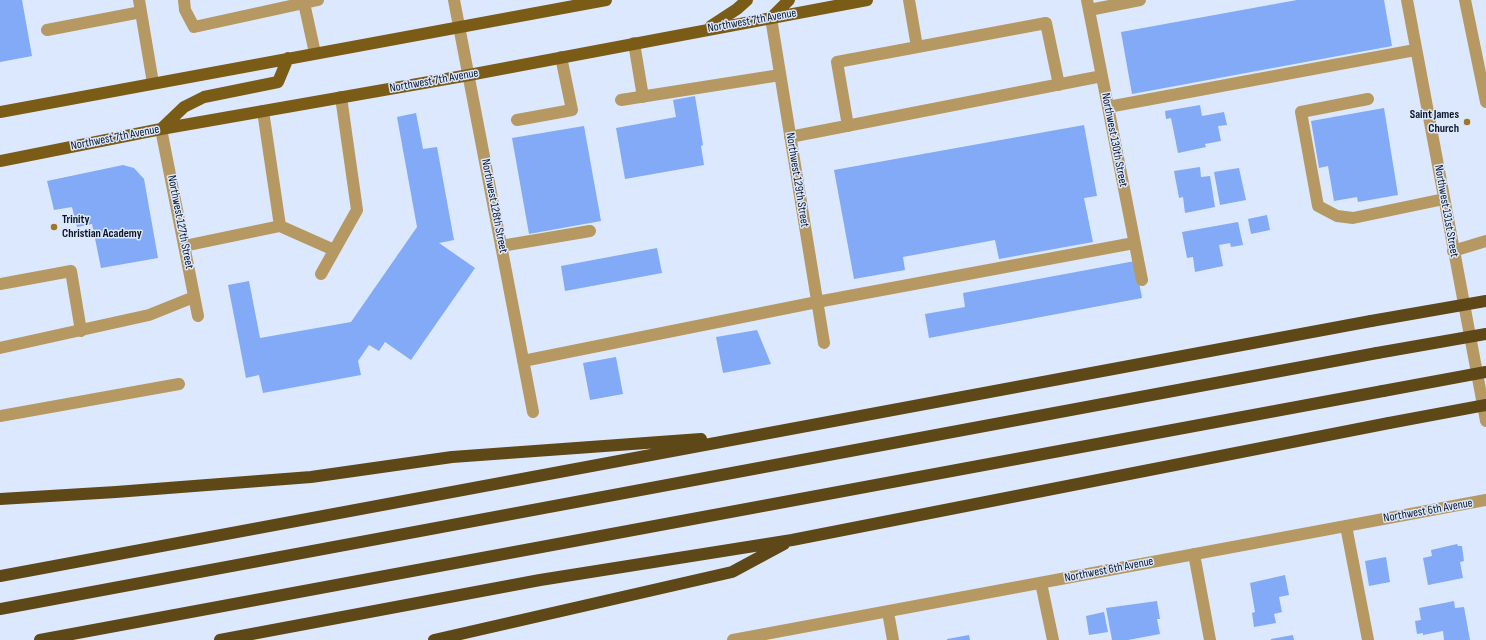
<!DOCTYPE html>
<html>
<head>
<meta charset="utf-8">
<style>
  body { margin:0 }
  canvas { display:block; background:#dce8fd }
</style>
</head>
<body>
<canvas width="1486" height="640"></canvas>
<script>
const g = document.querySelector('canvas').getContext('2d');
g.lineJoin = 'round';
function fillPath(path, color) { g.fillStyle = color; g.fill(path, 'evenodd'); }
const toPath = rows => new Path2D(rows.map(r => 'M' + r).join(''));
function trace(path, color, width, dash) { g.strokeStyle = color; g.lineWidth = width; g.lineCap = dash ? 'butt' : 'round'; g.setLineDash(dash || []); g.stroke(path); }
function drawText(font, color, halo, rows, align = 'center') {
  g.font = font + ' "Sofia Sans Condensed",sans-serif'; g.lineWidth = 3; g.setLineDash([]); g.textBaseline = 'middle'; g.strokeStyle = halo; g.fillStyle = color; for (const [text, x, y, turn = 0] of rows) {
    g.save(); g.translate(x, y); g.rotate((+turn || 0) * Math.PI / 180); g.textAlign = isNaN(turn) ? turn : align; if (halo) g.strokeText(text, 0, 0); g.fillText(text, 0, 0); g.restore();
  }
}
fillPath(toPath([
  [0,0,22,0,32,56,0,62],
  [1297,0,1384,0,1392,46,1132,94,1121,32],
  [695,96,703,145,701,146,704,165,625,179,616,128,676,117,673,100],
  [1200,105,1202,116,1224,112,1227,125,1218,126,1221,141,1205,144,1206,147,1178,153,1171,118,1166,119,1165,111],
  [1384,108,1398,195,1358,202,1357,197,1334,201,1328,166,1319,168,1311,121],
  [416,113,423,149,437,147,454,240,439,243,475,268,411,360,385,342,379,351,369,345,358,361,361,375,263,393,259,375,246,378,228,285,249,281,260,338,351,322,417,227,397,117],
  [1084,125,1097,196,1084,198,1093,242,999,259,995,240,903,257,905,270,854,279,834,170],
  [584,126,601,221,529,234,512,138],
  [123,165,134,168,144,179,158,258,101,268,92,224,77,227,72,207,54,210,47,181],
  [1200,167,1201,177,1210,176,1215,207,1185,213,1183,197,1179,198,1174,171],
  [1239,168,1246,200,1220,205,1214,172],
  [1267,215,1270,230,1251,234,1248,219],
  [1238,222,1243,245,1231,247,1230,243,1219,245,1223,266,1195,272,1193,257,1187,258,1182,232],
  [657,248,662,273,565,291,561,266],
  [1135,261,1142,298,929,338,925,314,965,307,963,293],
  [757,330,771,364,723,373,716,337],
  [616,357,623,394,590,400,583,363],
  [1457,544,1458,546,1462,546,1464,561,1460,562,1463,578,1428,585,1423,558,1432,556,1431,550],
  [1386,557,1390,582,1369,586,1365,561],
  [1285,575,1289,595,1279,597,1282,612,1274,614,1276,623,1254,627,1252,613,1255,612,1250,583],
  [1157,601,1160,619,1157,619,1160,634,1128,640,1112,640,1106,608],
  [1454,601,1455,608,1464,607,1470,640,1444,640,1443,631,1423,635,1423,633,1417,634,1415,621,1421,620,1419,608],
  [1104,612,1108,632,1089,635,1086,616],
  [969,635,970,640,947,640,947,639],
  [1293,635,1294,640,1271,640,1271,639]
]), '#83aaf6');
trace(toPath([
  [139,0,153,83],
  [184,0,185,10,194,27,318,0],
  [454,0,533,412],
  [909,0,917,47],
  [1087,0,1142,280],
  [1407,0,1486,421],
  [1465,0,1486,102],
  [304,3,315,53],
  [1089,10,1140,0],
  [771,18,824,343],
  [47,30,141,12],
  [634,43,643,97],
  [1368,99,1301,112,1318,206,1337,216,1353,218,1444,199],
  [621,100,780,75],
  [1108,107,1415,50],
  [263,111,280,226,334,250],
  [517,120,572,110,561,57],
  [848,126,837,62,1046,23,1059,85],
  [161,129,198,316],
  [790,137,1102,76],
  [184,246,280,226],
  [501,246,590,231],
  [1453,251,1486,241],
  [321,274,357,210,341,97],
  [0,284,71,271,81,331],
  [0,348,149,315,194,297],
  [523,361,817,302,1134,243],
  [0,416,179,384],
  [1346,526,1368,640],
  [1194,554,1210,640],
  [1041,583,1053,640],
  [888,612,893,640],
  [733,640,1486,500]
]), '#b69962', 12);
trace(toPath([
  [771,18,789,0],
  [711,26,737,9,747,0],
  [0,112,606,0],
  [161,129,184,107,204,97,278,82,288,58],
  [0,161,161,129,469,75,867,0]
]), '#7a5c17', 12);
trace(toPath([
  [0,499,116,492,311,477,452,457,701,439],
  [0,576,1371,321],
  [0,609,1377,353],
  [40,640,1383,391],
  [220,640,540,580,792,540,1389,423],
  [434,640,732,572,784,544]
]), '#5f4817', 12);
trace(toPath([
  [1371,321,1486,301],
  [1377,353,1486,334],
  [1383,391,1486,372],
  [1389,423,1486,405]
]), '#5f4817', 12);
for (const [x, y, r, color] of [
  [1467,122,4,"#9d7724"],
  [54,227,4,"#9d7724"]
]) { const dot = new Path2D(); dot.arc(x, y, r, 0, 2 * Math.PI); g.fillStyle = color; g.fill(dot); trace(dot, '#dce8fd', 1.5); }
drawText('12px', '#0b1426', '#dce8fd', [
  ["Northwest 7th Avenue",752,21,-10],
  ["Northwest 7th Avenue",434,81,-10],
  ["Northwest 7th Avenue",115,138,-11],
  ["Northwest 130th Street",1114,140,79],
  ["Northwest 129th Street",797,180,81],
  ["Northwest 128th Street",494,206,79],
  ["Northwest 131st Street",1446,211,80],
  ["Northwest 127th Street",180,222,79],
  ["Northwest 6th Avenue",1428,511,-10],
  ["Northwest 6th Avenue",1109,570,-11]
]);
drawText('bold 12px', '#0b1426', '#dce8fd', [
  ["Saint James",1459,115],
  ["Church",1459,129],
  ["Trinity",62,220,"left"],
  ["Christian Academy",62,234,"left"]
], 'right');
</script>
</body>
</html>
